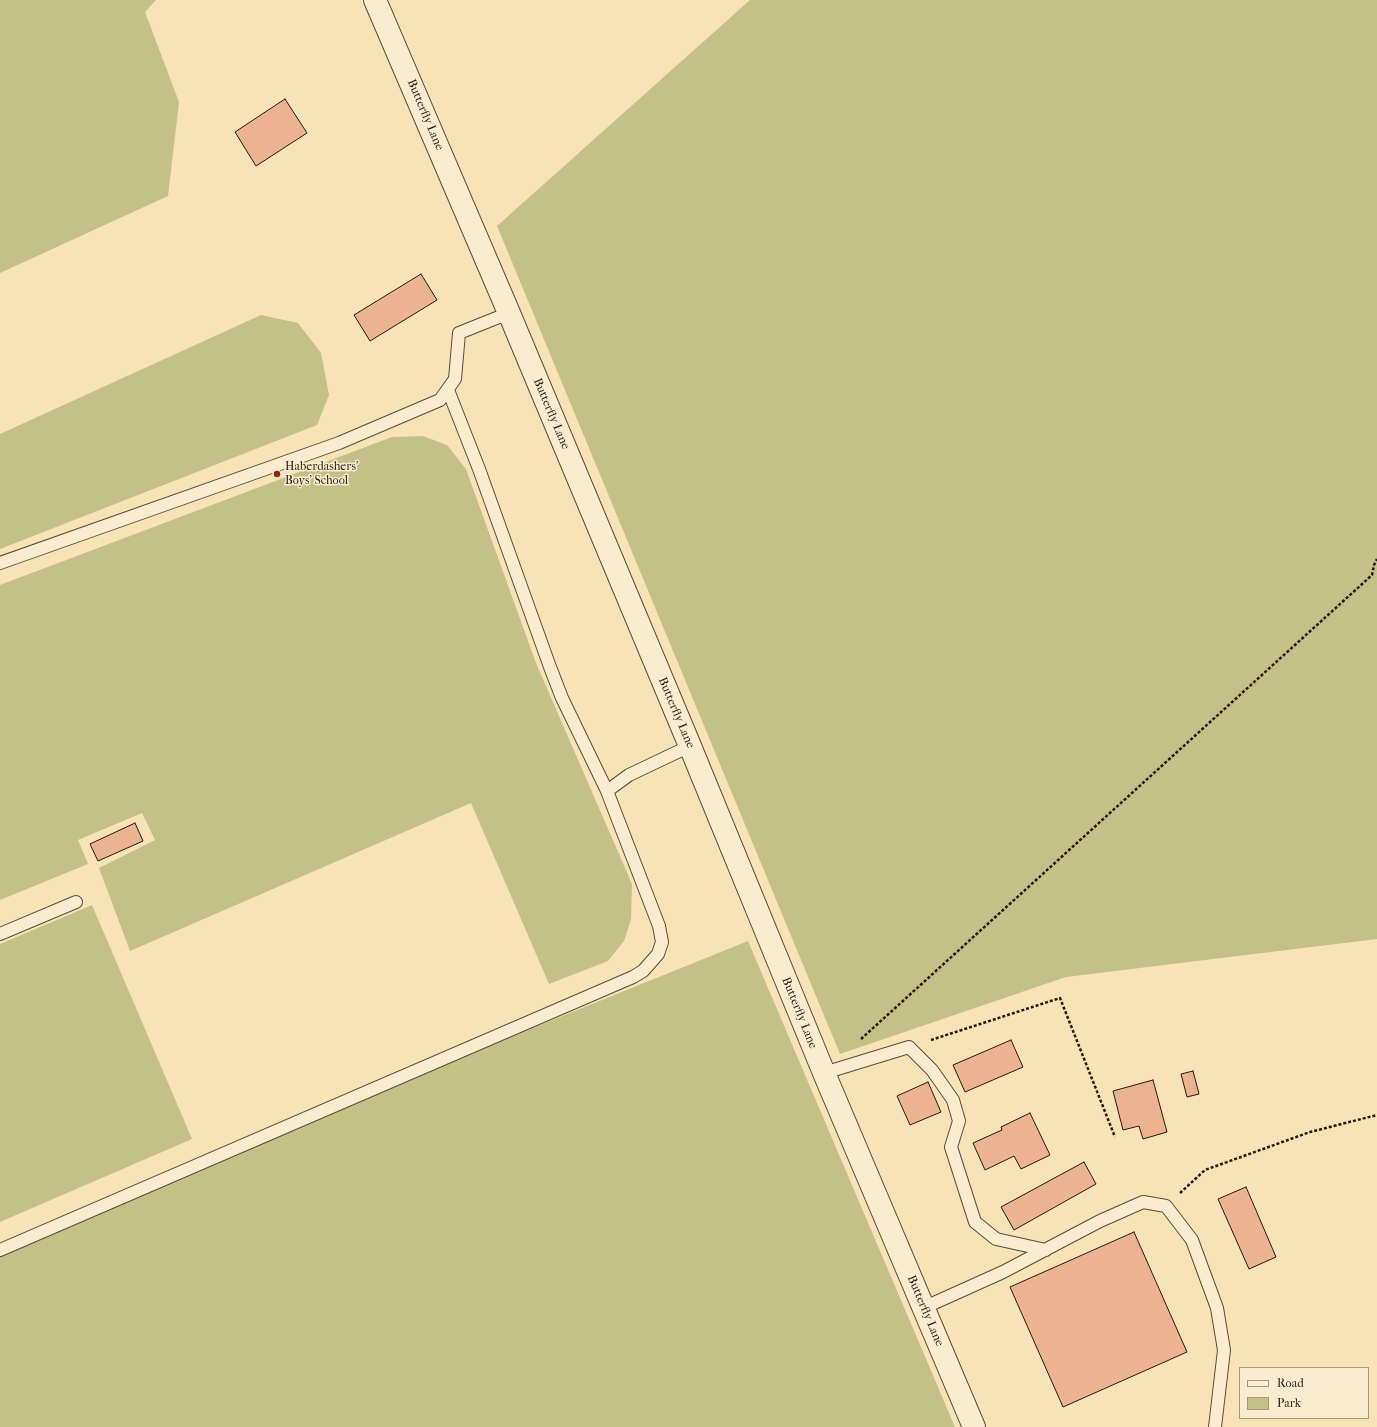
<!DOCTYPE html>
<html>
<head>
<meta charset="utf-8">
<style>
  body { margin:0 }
  #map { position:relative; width:1377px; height:1427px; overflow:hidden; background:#f7e3b5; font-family:"IM FELL French Canon",serif }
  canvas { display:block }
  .legend { position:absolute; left:1239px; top:1367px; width:130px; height:52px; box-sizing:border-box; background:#faedcf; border:1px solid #a59883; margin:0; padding:5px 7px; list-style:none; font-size:12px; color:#261811 }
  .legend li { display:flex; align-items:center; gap:8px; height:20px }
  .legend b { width:20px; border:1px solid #a59883 }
</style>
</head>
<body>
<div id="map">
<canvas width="1377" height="1427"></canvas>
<ul class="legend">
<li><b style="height:5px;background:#faedcf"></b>Road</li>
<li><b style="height:11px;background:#c4c188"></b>Park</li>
</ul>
</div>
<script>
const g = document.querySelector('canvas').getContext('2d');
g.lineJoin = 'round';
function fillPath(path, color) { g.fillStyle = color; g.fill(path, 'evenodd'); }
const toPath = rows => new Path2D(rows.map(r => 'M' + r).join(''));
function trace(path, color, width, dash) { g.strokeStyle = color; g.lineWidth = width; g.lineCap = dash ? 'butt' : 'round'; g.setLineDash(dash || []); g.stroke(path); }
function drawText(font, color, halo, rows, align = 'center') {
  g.font = font + ' "IM FELL French Canon",serif'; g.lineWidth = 3; g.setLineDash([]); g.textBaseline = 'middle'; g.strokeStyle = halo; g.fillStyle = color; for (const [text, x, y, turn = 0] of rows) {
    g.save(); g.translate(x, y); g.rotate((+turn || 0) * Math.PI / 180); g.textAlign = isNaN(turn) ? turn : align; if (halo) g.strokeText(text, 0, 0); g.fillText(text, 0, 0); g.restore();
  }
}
fillPath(toPath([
  [0,0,156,0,145,12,179,102,168,196,0,273],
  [750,0,1377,0,1377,939,1066,977,840,1054,497,226],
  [261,315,298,323,321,353,329,395,317,425,0,549,0,434],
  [423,436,447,445,466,469,536,663,632,884,631,919,624,941,608,961,549,984,471,803,130,951,99,868,155,840,142,813,78,840,88,864,0,900,0,585,392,437],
  [92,905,192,1139,0,1222,0,944],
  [748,941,955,1427,0,1427,0,1243]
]), '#c4c188');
const building = toPath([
  [285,99,307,133,256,166,235,132,285,99],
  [421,274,437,300,370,341,354,315,421,274],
  [135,823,143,841,98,861,90,844,135,823],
  [1011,1040,1023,1067,965,1092,953,1065,1011,1040],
  [1193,1071,1199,1094,1187,1097,1181,1074,1193,1071],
  [1153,1080,1167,1132,1143,1139,1139,1126,1123,1130,1113,1091,1153,1080],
  [928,1082,941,1112,910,1125,897,1096,928,1082],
  [1030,1113,1050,1155,1021,1169,1014,1156,985,1170,973,1143,1002,1130,1001,1127,1030,1113],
  [1084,1162,1096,1184,1014,1230,1001,1207,1084,1162],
  [1246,1187,1276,1257,1249,1269,1218,1199,1246,1187],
  [1134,1232,1187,1352,1063,1407,1010,1287,1134,1232]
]);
fillPath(building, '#ecb390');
trace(building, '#261811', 1);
const service = toPath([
  [0,563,339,443,440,400,455,379,459,333,509,313],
  [607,791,629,775,690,746],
  [0,934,76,902],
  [824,1073,909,1047,932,1070,953,1100,959,1121,951,1147,975,1222,996,1239,1046,1250],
  [0,1250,633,977,643,971,658,954,662,942,659,926,607,791,562,698,550,667,479,469,448,390],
  [923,1308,1003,1272,1100,1221,1143,1202,1166,1206,1192,1240,1217,1308,1224,1350,1215,1427]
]);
const tertiary = toPath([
  [375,0,509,313,690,746,824,1073,974,1427]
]);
trace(service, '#5a4b3a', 14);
trace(tertiary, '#5a4b3a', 24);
trace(toPath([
  [861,1039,1372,575,1374,565,1377,559],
  [931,1040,1060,998,1115,1137],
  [1180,1193,1205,1170,1310,1132,1377,1115]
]), '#261811', 2.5, [3, 2]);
trace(service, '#faedcf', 12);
trace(tertiary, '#faedcf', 22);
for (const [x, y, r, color] of [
  [277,474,4,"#8f2418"]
]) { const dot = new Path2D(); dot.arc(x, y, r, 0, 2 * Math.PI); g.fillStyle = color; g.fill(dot); trace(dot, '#faedcf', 1.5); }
drawText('12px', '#261811', '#faedcf', [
  ["Butterfly Lane",425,115,67],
  ["Butterfly Lane",551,414,67],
  ["Butterfly Lane",676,713,67],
  ["Butterfly Lane",799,1013,68],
  ["Butterfly Lane",925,1311,67]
]);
drawText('12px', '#261811', '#faedcf', [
  ["Haberdashers'",285,467],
  ["Boys' School",285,481]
], 'left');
</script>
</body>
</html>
